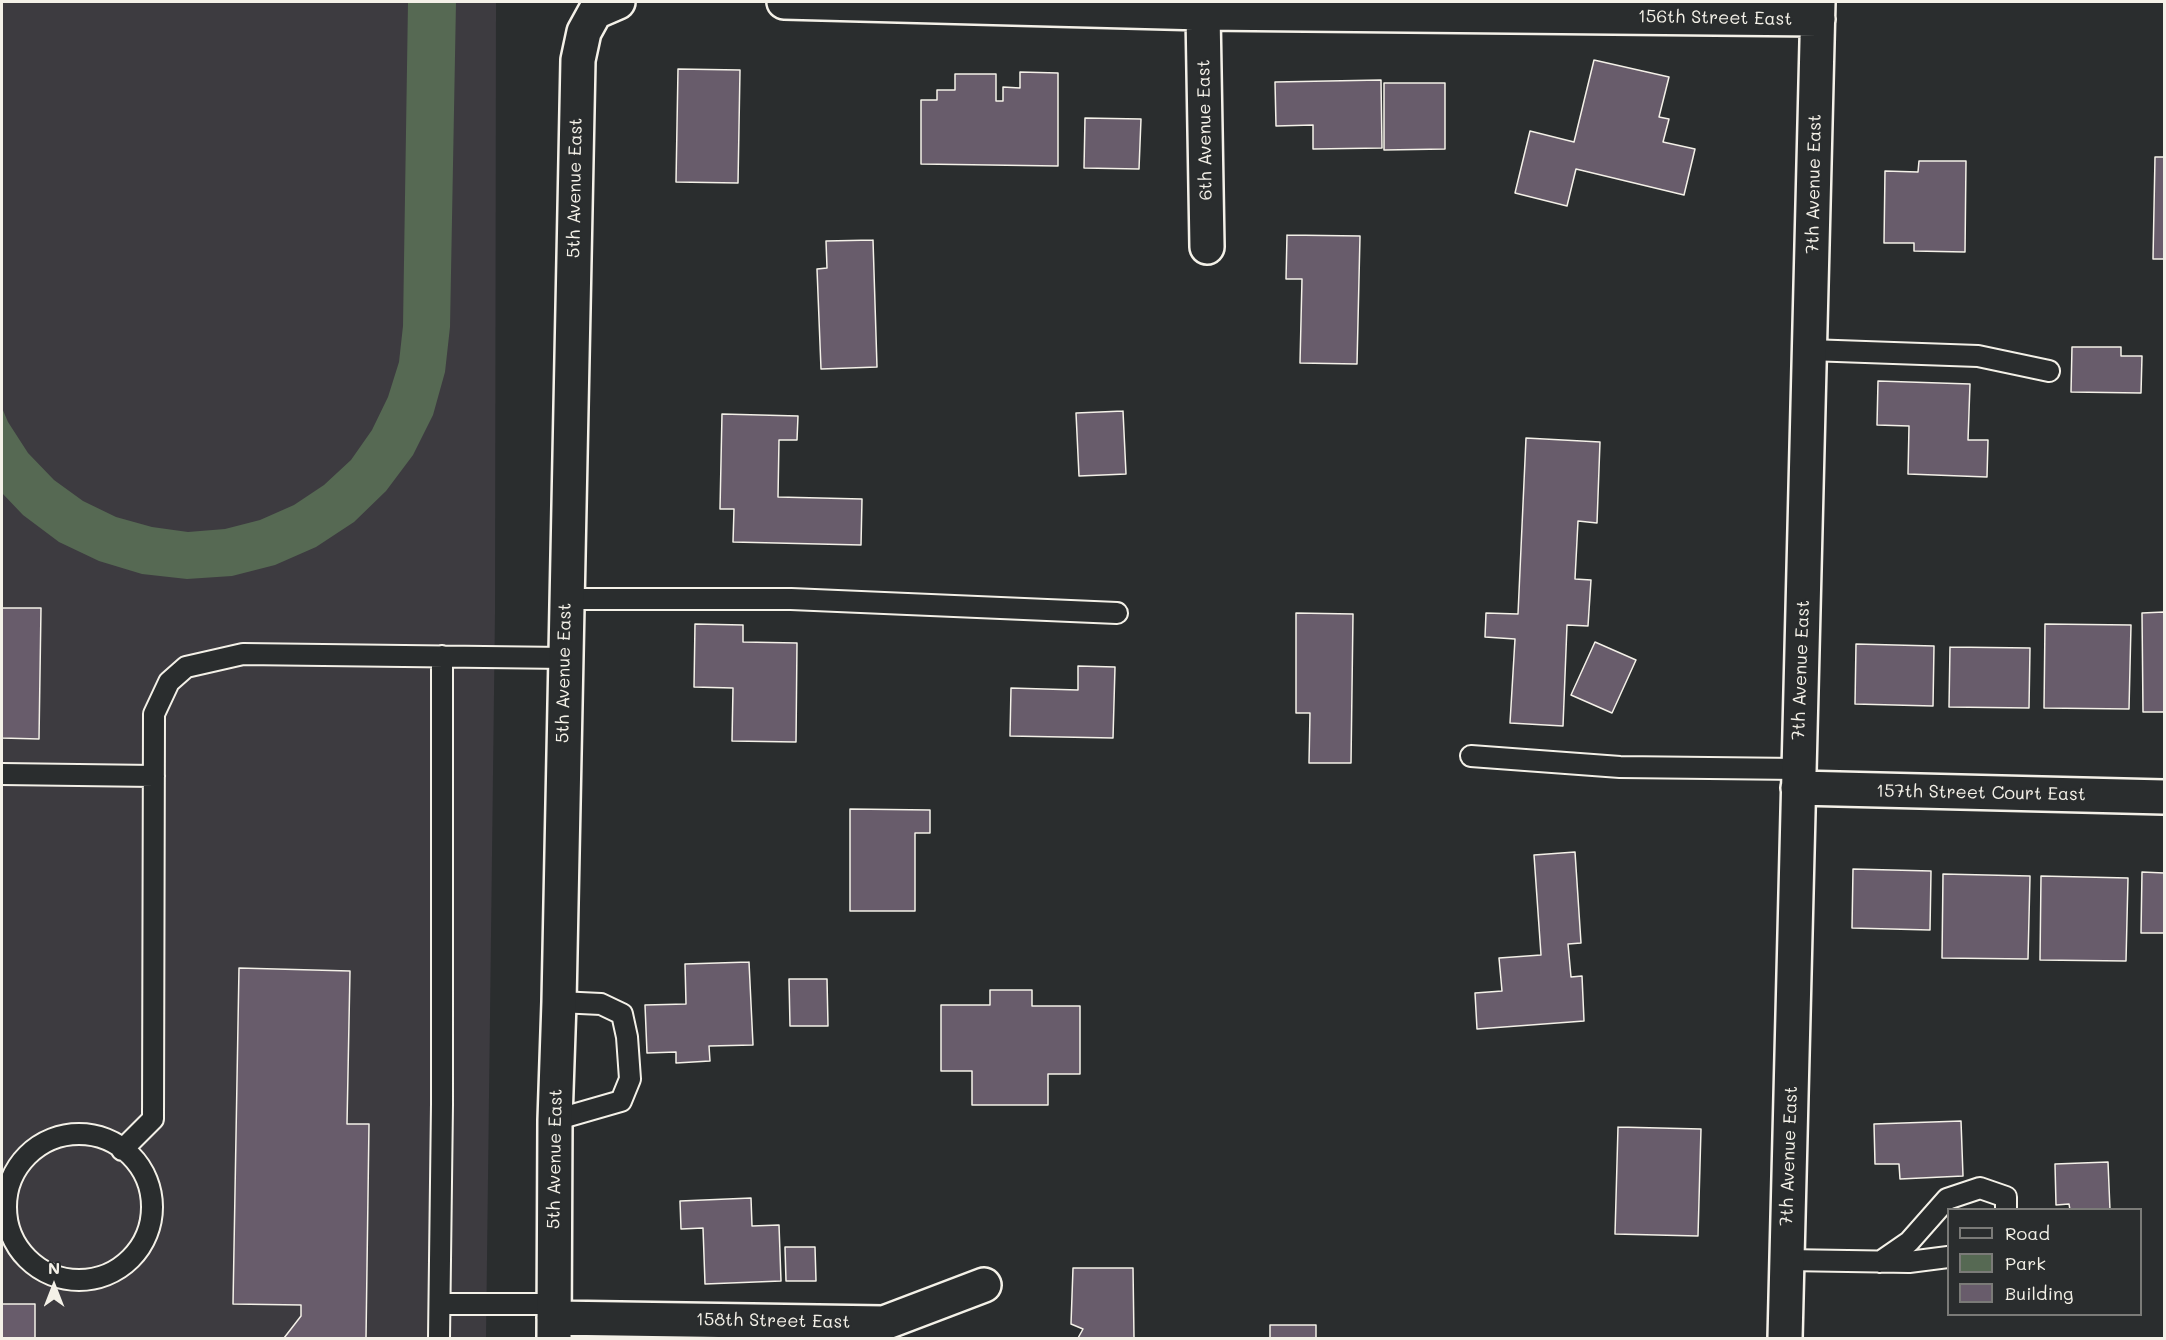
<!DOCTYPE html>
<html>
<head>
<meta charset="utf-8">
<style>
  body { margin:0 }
  #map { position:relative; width:2166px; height:1340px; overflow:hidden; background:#2a2d2e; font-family:Mali,sans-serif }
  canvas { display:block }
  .frame { position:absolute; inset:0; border:3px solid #f4f1e8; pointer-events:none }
  .legend { position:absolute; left:1947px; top:1208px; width:195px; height:108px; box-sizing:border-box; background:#2a2d2e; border:2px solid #7b7b78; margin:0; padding:8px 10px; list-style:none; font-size:18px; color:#f4f1e8 }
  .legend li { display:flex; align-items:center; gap:12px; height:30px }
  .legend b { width:30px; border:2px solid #7b7b78 }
  .north { position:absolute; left:24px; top:1256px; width:60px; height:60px; -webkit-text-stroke:4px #2a2d2e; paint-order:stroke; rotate:0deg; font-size:16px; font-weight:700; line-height:24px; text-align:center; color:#f4f1e8 }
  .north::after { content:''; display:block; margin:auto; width:21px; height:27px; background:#f4f1e8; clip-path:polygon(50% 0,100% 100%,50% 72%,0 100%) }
</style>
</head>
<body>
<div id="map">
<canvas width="2166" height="1340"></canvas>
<div class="frame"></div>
<ul class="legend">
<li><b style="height:8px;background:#2a2d2e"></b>Road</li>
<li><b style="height:16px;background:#566953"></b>Park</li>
<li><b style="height:16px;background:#685c6b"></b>Building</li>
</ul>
<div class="north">N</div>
</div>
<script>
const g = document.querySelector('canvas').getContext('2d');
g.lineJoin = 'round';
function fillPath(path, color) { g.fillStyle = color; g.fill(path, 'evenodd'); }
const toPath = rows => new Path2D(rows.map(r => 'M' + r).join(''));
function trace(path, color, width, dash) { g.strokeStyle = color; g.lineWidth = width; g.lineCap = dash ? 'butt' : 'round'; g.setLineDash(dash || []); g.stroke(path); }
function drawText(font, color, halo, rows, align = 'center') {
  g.font = font + ' Mali,sans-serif'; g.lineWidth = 4.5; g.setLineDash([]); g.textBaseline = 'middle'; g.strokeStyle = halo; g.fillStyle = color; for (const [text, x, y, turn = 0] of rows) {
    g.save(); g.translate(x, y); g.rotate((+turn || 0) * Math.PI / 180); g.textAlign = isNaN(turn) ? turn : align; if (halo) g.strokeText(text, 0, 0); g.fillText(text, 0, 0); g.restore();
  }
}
fillPath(toPath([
  [2,2,496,2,495,612,486,1338,2,1338]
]), '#3d3b40');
fillPath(toPath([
  [408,2,456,2,450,327,445,372,433,415,413,455,386,491,354,522,316,547,275,565,232,576,187,579,142,574,99,561,59,542,23,515,2,493,2,408,8,422,28,453,54,480,83,501,116,517,152,527,188,532,225,529,260,520,294,505,324,485,351,460,372,430,388,397,399,362,403,326]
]), '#566953');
const building = toPath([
  [1594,60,1669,77,1659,117,1669,119,1663,142,1695,149,1684,195,1576,169,1567,206,1515,193,1530,131,1574,142,1594,60],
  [678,69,740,70,738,183,676,182,678,69],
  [1020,72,1058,73,1058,166,921,164,921,100,937,100,937,90,955,90,955,74,996,74,996,101,1003,101,1003,87,1020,88,1020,72],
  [1381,80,1382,148,1313,149,1313,125,1276,126,1275,82,1381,80],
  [1384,83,1445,83,1445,149,1384,150,1384,83],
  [1085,118,1141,119,1139,169,1084,168,1085,118],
  [2155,157,2164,157,2164,259,2153,259,2155,157],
  [1919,161,1966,161,1965,252,1914,251,1914,243,1884,243,1885,171,1918,172,1919,161],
  [1287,235,1360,236,1357,364,1300,363,1302,279,1286,279,1287,235],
  [873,240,877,367,821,369,817,269,827,268,826,241,873,240],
  [2072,347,2121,347,2121,356,2142,356,2141,393,2071,392,2072,347],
  [1878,381,1970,384,1968,440,1988,440,1987,477,1908,474,1909,426,1877,425,1878,381],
  [1123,411,1126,474,1079,476,1076,413,1123,411],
  [722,414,798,416,797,440,779,440,778,497,862,499,861,545,733,542,734,509,720,509,722,414],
  [1526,438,1600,442,1597,523,1578,521,1575,579,1591,580,1588,626,1567,625,1563,726,1510,723,1515,639,1485,637,1486,613,1518,614,1526,438],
  [2,608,41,608,39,739,2,738,2,608],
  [2164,612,2164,712,2143,712,2142,613,2164,612],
  [1296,613,1353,614,1351,763,1309,763,1310,713,1296,713,1296,613],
  [695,624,743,625,743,642,797,643,796,742,732,741,733,688,694,687,695,624],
  [2045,624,2131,625,2129,709,2044,708,2045,624],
  [1595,642,1636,660,1612,713,1571,695,1595,642],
  [1856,644,1934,646,1933,706,1855,704,1856,644],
  [1950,647,2030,648,2029,708,1949,707,1950,647],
  [1078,666,1115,667,1113,738,1010,736,1011,688,1078,690,1078,666],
  [850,809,930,810,930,833,915,833,915,911,850,911,850,809],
  [1575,852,1581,943,1568,944,1571,977,1582,976,1584,1021,1477,1029,1475,993,1502,991,1499,958,1541,955,1534,855,1575,852],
  [1853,869,1931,871,1930,930,1852,928,1853,869],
  [2142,872,2164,873,2164,933,2141,933,2142,872],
  [1943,874,2030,876,2028,959,1942,958,1943,874],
  [2041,876,2128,878,2126,961,2040,960,2041,876],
  [749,962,753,1045,709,1046,710,1061,676,1063,676,1052,647,1053,645,1005,686,1004,685,964,749,962],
  [239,968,350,971,347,1124,369,1124,366,1338,284,1338,301,1316,301,1305,233,1304,239,968],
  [789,979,827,979,828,1026,790,1026,789,979],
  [990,990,1032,990,1032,1006,1080,1006,1080,1074,1048,1074,1048,1105,972,1105,972,1071,941,1071,941,1005,990,1005,990,990],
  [1961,1121,1963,1176,1900,1179,1899,1164,1875,1164,1874,1124,1961,1121],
  [1618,1127,1701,1129,1698,1236,1615,1234,1618,1127],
  [2108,1162,2110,1210,2070,1210,2069,1204,2056,1205,2055,1164,2108,1162],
  [751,1198,752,1226,779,1225,781,1281,705,1284,703,1228,681,1229,680,1201,751,1198],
  [785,1247,815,1247,816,1281,786,1281,785,1247],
  [1073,1268,1133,1268,1134,1338,1078,1338,1083,1329,1071,1324,1073,1268],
  [2,1304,35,1304,35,1338,2,1338,2,1304],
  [1270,1325,1316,1325,1316,1338,1270,1338,1270,1325]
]);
fillPath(building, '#685c6b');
trace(building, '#f4f1e8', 1.5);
const lane = toPath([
  [1809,350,1978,356,2049,371],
  [566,599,791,599,1117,613],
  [1471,756,1620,767,1798,769],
  [2,774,154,776],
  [555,1120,621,1101,630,1079,627,1037,622,1014,601,1004,559,1002],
  '6 1207a73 73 0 1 1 146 0a73 73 0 1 1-146 0Z',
  [122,1150,153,1119,154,714,169,682,186,667,243,654,565,658],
  [1786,1260,1909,1262,1948,1257],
  [1880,1262,1909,1242,1947,1199,1980,1188,2006,1197,2006,1210],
  [440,1304,554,1304],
  [439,1338,442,1104,442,656]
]);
const street = toPath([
  [784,2,1203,13,1818,19],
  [1203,13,1207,247],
  [1798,788,2164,797],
  [554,1318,884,1323,984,1285],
  [554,1338,555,1120,559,1002,578,60,584,32,595,12,618,2],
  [1785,1338,1818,2]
]);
trace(lane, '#f4f1e8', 24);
trace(street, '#f4f1e8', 38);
trace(lane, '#2a2d2e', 20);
trace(street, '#2a2d2e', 33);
drawText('18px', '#f4f1e8', '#2a2d2e', [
  ["156th Street East",1715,18,1],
  ["6th Avenue East",1205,130,-91],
  ["7th Avenue East",1814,184,-89],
  ["5th Avenue East",575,188,-89],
  ["7th Avenue East",1801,670,-88],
  ["5th Avenue East",564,673,-89],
  ["157th Street Court East",1981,793,1],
  ["7th Avenue East",1789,1156,-88],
  ["5th Avenue East",555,1159,-89],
  ["158th Street East",773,1321,1]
]);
</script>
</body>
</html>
